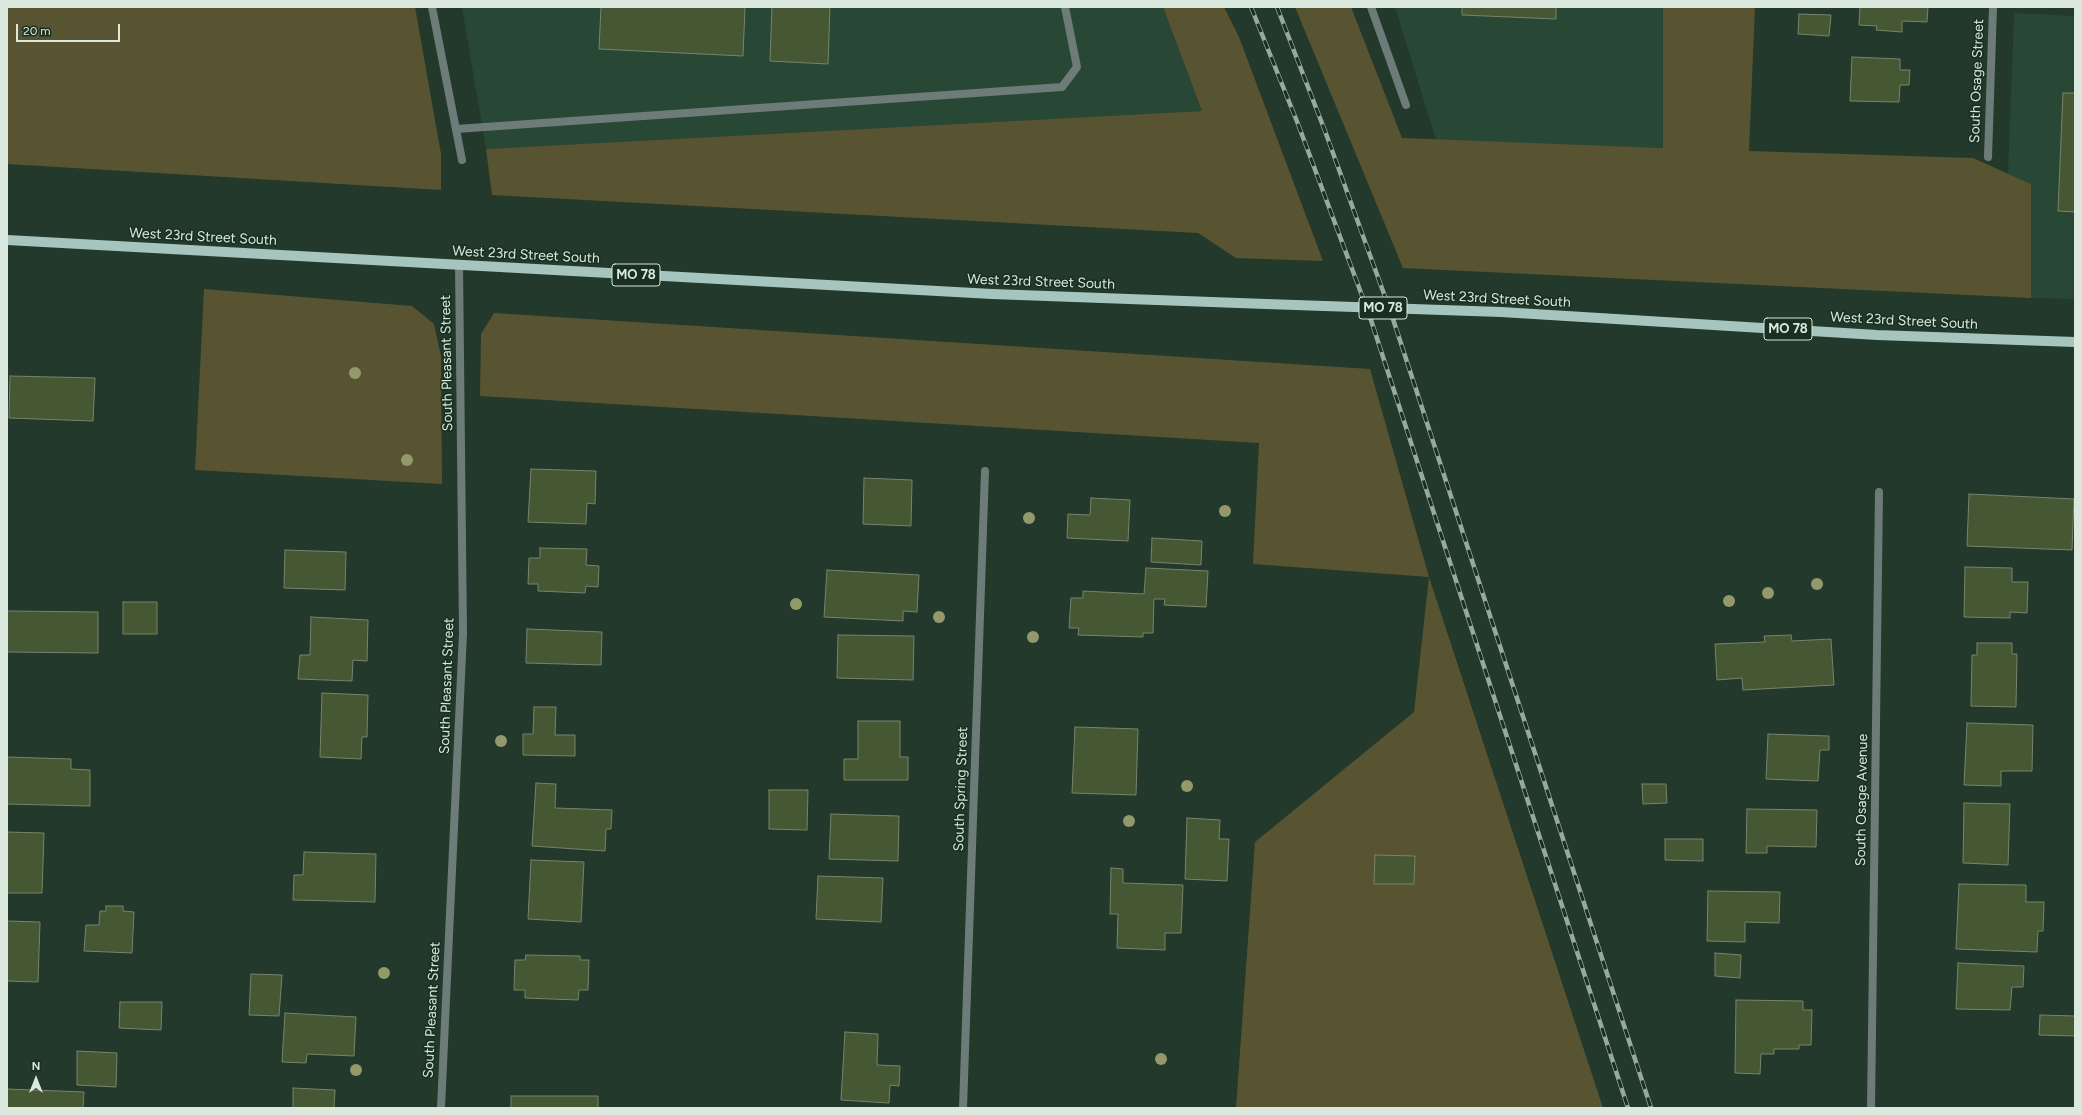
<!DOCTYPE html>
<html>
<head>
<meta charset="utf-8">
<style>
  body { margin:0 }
  #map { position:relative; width:2082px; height:1115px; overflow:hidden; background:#22392b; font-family:Figtree,sans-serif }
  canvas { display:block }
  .frame { position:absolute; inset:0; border:8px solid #dae8de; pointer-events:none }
  .north { position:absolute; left:16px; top:1059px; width:40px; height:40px; -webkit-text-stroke:3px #182f21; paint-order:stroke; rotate:0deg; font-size:11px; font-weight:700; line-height:16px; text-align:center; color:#dae8de }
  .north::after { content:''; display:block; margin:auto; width:14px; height:18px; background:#dae8de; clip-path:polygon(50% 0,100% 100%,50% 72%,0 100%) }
  .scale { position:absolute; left:16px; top:24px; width:104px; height:18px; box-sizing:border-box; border:2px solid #dae8de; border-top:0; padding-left:5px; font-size:12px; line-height:14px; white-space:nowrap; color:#dae8de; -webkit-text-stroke:3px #182f21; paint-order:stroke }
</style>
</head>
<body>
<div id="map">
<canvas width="2082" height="1115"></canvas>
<div class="frame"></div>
<div class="north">N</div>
<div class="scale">20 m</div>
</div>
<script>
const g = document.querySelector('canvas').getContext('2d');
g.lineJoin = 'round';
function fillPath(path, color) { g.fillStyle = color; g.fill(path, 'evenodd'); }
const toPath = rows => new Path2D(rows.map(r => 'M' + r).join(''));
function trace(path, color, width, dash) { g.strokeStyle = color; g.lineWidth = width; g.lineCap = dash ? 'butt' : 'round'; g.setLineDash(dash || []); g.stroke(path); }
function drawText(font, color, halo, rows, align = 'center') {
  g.font = font + ' Figtree,sans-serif'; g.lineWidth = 3; g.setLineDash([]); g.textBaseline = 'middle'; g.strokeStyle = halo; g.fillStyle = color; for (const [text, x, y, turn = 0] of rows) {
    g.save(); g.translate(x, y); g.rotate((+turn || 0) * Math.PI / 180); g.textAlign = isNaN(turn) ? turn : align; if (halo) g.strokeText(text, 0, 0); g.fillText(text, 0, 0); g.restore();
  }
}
fillPath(toPath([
  [462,7,1163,7,1202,111,486,149],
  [1395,7,1663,7,1663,148,1436,140],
  [2014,13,2075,16,2075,299,2031,298,2031,184,2008,174]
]), '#294735');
fillPath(toPath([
  [9,7,415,7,441,154,441,190,7,164,7,10],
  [1163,7,1224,7,1239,37,1323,261,1236,258,1198,233,492,195,486,149,1202,111],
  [1295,7,1351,7,1402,138,1663,148,1663,7,1755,7,1749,151,1973,158,2031,184,2031,298,1403,268],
  [204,289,412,306,434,324,441,356,442,484,195,470],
  [494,313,1370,369,1429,577,1603,1108,1236,1108,1255,842,1414,712,1429,577,1253,564,1259,443,480,396,481,334]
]), '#585432');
const building = toPath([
  [601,7,745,7,743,56,599,49,601,7],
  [772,7,830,7,828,64,770,61,772,7],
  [1462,7,1556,7,1556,19,1462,15,1462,7],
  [1860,7,1928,7,1927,22,1902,21,1902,32,1876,30,1877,26,1859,25,1860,7],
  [1799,14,1831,15,1829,36,1798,34,1799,14],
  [1852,57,1900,59,1900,70,1910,70,1909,85,1900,85,1899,102,1850,101,1852,57],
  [2063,93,2075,93,2075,212,2058,211,2063,93],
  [10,376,95,378,93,421,9,418,10,376],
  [531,469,596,471,595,504,587,503,586,524,528,522,531,469],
  [864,478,912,480,911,526,863,524,864,478],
  [1969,494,2074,499,2072,550,1967,546,1969,494],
  [1091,498,1130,500,1128,541,1067,538,1068,514,1090,515,1091,498],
  [1152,538,1202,541,1201,565,1151,562,1152,538],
  [540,548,587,549,586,565,599,566,598,587,586,586,585,593,538,591,538,584,528,584,529,558,540,558,540,548],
  [285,550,346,552,345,590,284,588,285,550],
  [1965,567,2012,568,2012,582,2028,582,2027,613,2010,612,2010,618,1964,617,1965,567],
  [1146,568,1208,571,1206,607,1164,605,1165,599,1154,599,1153,633,1143,633,1143,637,1078,635,1079,628,1069,628,1071,598,1083,598,1083,591,1144,594,1146,568],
  [827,570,919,575,917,612,903,611,903,621,824,617,827,570],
  [123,602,157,602,157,634,123,634,123,602],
  [7,611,98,612,98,653,7,652,7,611],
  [311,617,368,620,367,661,353,660,352,681,298,679,300,655,310,655,311,617],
  [527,629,602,632,601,665,526,663,527,629],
  [838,635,914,636,913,680,837,678,838,635],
  [1791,635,1792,641,1831,639,1834,685,1743,690,1742,678,1717,680,1715,644,1765,642,1764,636,1791,635],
  [1977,643,2012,643,2012,654,2017,654,2016,707,1971,706,1972,655,1977,655,1977,643],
  [322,693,368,695,367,737,362,737,361,759,320,757,322,693],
  [534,707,556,707,555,735,575,735,575,756,523,755,523,734,533,734,534,707],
  [858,721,900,721,900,757,908,757,908,780,844,780,844,759,858,759,858,721],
  [1967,723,2033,725,2032,771,2001,771,2001,786,1964,785,1967,723],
  [1075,727,1138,729,1136,795,1072,793,1075,727],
  [1768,734,1829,736,1829,750,1820,750,1818,781,1766,779,1768,734],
  [7,757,71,759,71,769,90,770,90,806,7,804,7,757],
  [536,783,556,784,555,808,612,810,611,829,606,829,605,851,532,846,536,783],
  [1642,784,1666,784,1667,803,1643,804,1642,784],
  [769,790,808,790,807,830,769,829,769,790],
  [1964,803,2010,804,2008,865,1963,863,1964,803],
  [1747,809,1817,810,1816,847,1767,846,1767,853,1746,853,1747,809],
  [831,814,899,816,898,861,829,859,831,814],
  [1187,818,1220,820,1219,839,1229,839,1227,881,1185,879,1187,818],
  [7,832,44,833,42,893,7,893,7,832],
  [1665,839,1703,839,1703,861,1665,860,1665,839],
  [304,852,376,854,375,902,293,900,294,875,303,875,304,852],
  [1375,855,1415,856,1414,884,1374,884,1375,855],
  [531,860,584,862,581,922,528,919,531,860],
  [1111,868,1123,869,1123,883,1183,885,1181,933,1165,933,1165,950,1117,948,1118,914,1110,914,1111,868],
  [818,876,883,878,881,922,816,919,818,876],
  [1959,884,2026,885,2026,902,2044,902,2043,931,2038,931,2037,952,1956,949,1959,884],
  [1708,891,1780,892,1779,923,1745,922,1745,942,1707,941,1708,891],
  [106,906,123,906,123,911,134,912,132,953,84,951,86,925,99,925,100,911,106,911,106,906],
  [7,921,40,922,38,982,7,981,7,921],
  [1715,953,1741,955,1740,978,1715,976,1715,953],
  [526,955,580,956,580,960,589,960,588,990,579,990,578,1000,525,998,525,990,514,990,515,960,525,960,526,955],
  [1958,963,2024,966,2023,987,2012,987,2010,1010,1956,1009,1958,963],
  [251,974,282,975,279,1016,249,1015,251,974],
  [1736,1000,1803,1001,1803,1010,1812,1010,1811,1045,1799,1045,1799,1049,1774,1049,1774,1054,1761,1054,1760,1074,1735,1073,1736,1000],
  [120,1002,162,1002,161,1030,119,1028,120,1002],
  [285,1013,356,1017,354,1056,307,1054,306,1063,282,1062,285,1013],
  [2040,1015,2075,1016,2075,1036,2039,1035,2040,1015],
  [845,1032,878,1034,877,1065,900,1066,899,1086,890,1085,889,1103,841,1100,845,1032],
  [77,1051,117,1053,116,1087,77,1085,77,1051],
  [293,1088,335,1090,334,1108,293,1108,293,1088],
  [7,1089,84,1092,83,1108,7,1108,7,1089],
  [511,1096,598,1096,598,1108,511,1108,511,1096]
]);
fillPath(building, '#465733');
trace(building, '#78846c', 1);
trace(toPath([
  [432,7,462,160],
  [456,129,1062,87,1077,67,1065,7]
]), '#6e7c79', 8);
trace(toPath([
  [1371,7,1406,105],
  [1988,157,1993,7],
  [441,1108,463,633,459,265],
  [963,1108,985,471],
  [1871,1108,1879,492]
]), '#6e7c79', 8);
trace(toPath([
  [7,240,992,294,1266,304],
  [1501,312,1877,335,2075,342]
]), '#a7c5bf', 10);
const rail = toPath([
  [1251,7,1298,124,1370,317,1628,1108],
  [1277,7,1325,131,1392,316,1651,1108]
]);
trace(rail, '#98a99e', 4.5);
trace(rail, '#182f21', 3, [9]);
trace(toPath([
  [1266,304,1501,312]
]), '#a7c5bf', 10);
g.fillStyle = '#93996b';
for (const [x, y] of [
  [355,373],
  [407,460],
  [1225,511],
  [1029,518],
  [1817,584],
  [1768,593],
  [1729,601],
  [796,604],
  [939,617],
  [1033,637],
  [501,741],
  [1187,786],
  [1129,821],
  [384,973],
  [1161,1059],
  [356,1070]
]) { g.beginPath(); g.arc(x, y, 6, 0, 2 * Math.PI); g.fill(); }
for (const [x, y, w] of [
  [636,275,48],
  [1383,308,48],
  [1788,329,48]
]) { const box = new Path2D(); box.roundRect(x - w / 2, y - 11, w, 22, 3); g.fillStyle = '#182f21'; g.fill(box); trace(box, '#dae8de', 1); }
drawText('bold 13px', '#dae8de', null, [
  ["MO 78",636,275],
  ["MO 78",1383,308],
  ["MO 78",1788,329]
]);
drawText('14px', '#dae8de', '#182f21', [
  ["South Osage Street",1977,81,-88],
  ["West 23rd Street South",203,237,3],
  ["West 23rd Street South",526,255,3],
  ["West 23rd Street South",1041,282,2],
  ["West 23rd Street South",1497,299,3],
  ["West 23rd Street South",1904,321,3],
  ["South Pleasant Street",447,363,-91],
  ["South Pleasant Street",447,686,-88],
  ["South Spring Street",961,789,-88],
  ["South Osage Avenue",1862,800,-89],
  ["South Pleasant Street",432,1010,-87]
]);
</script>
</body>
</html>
